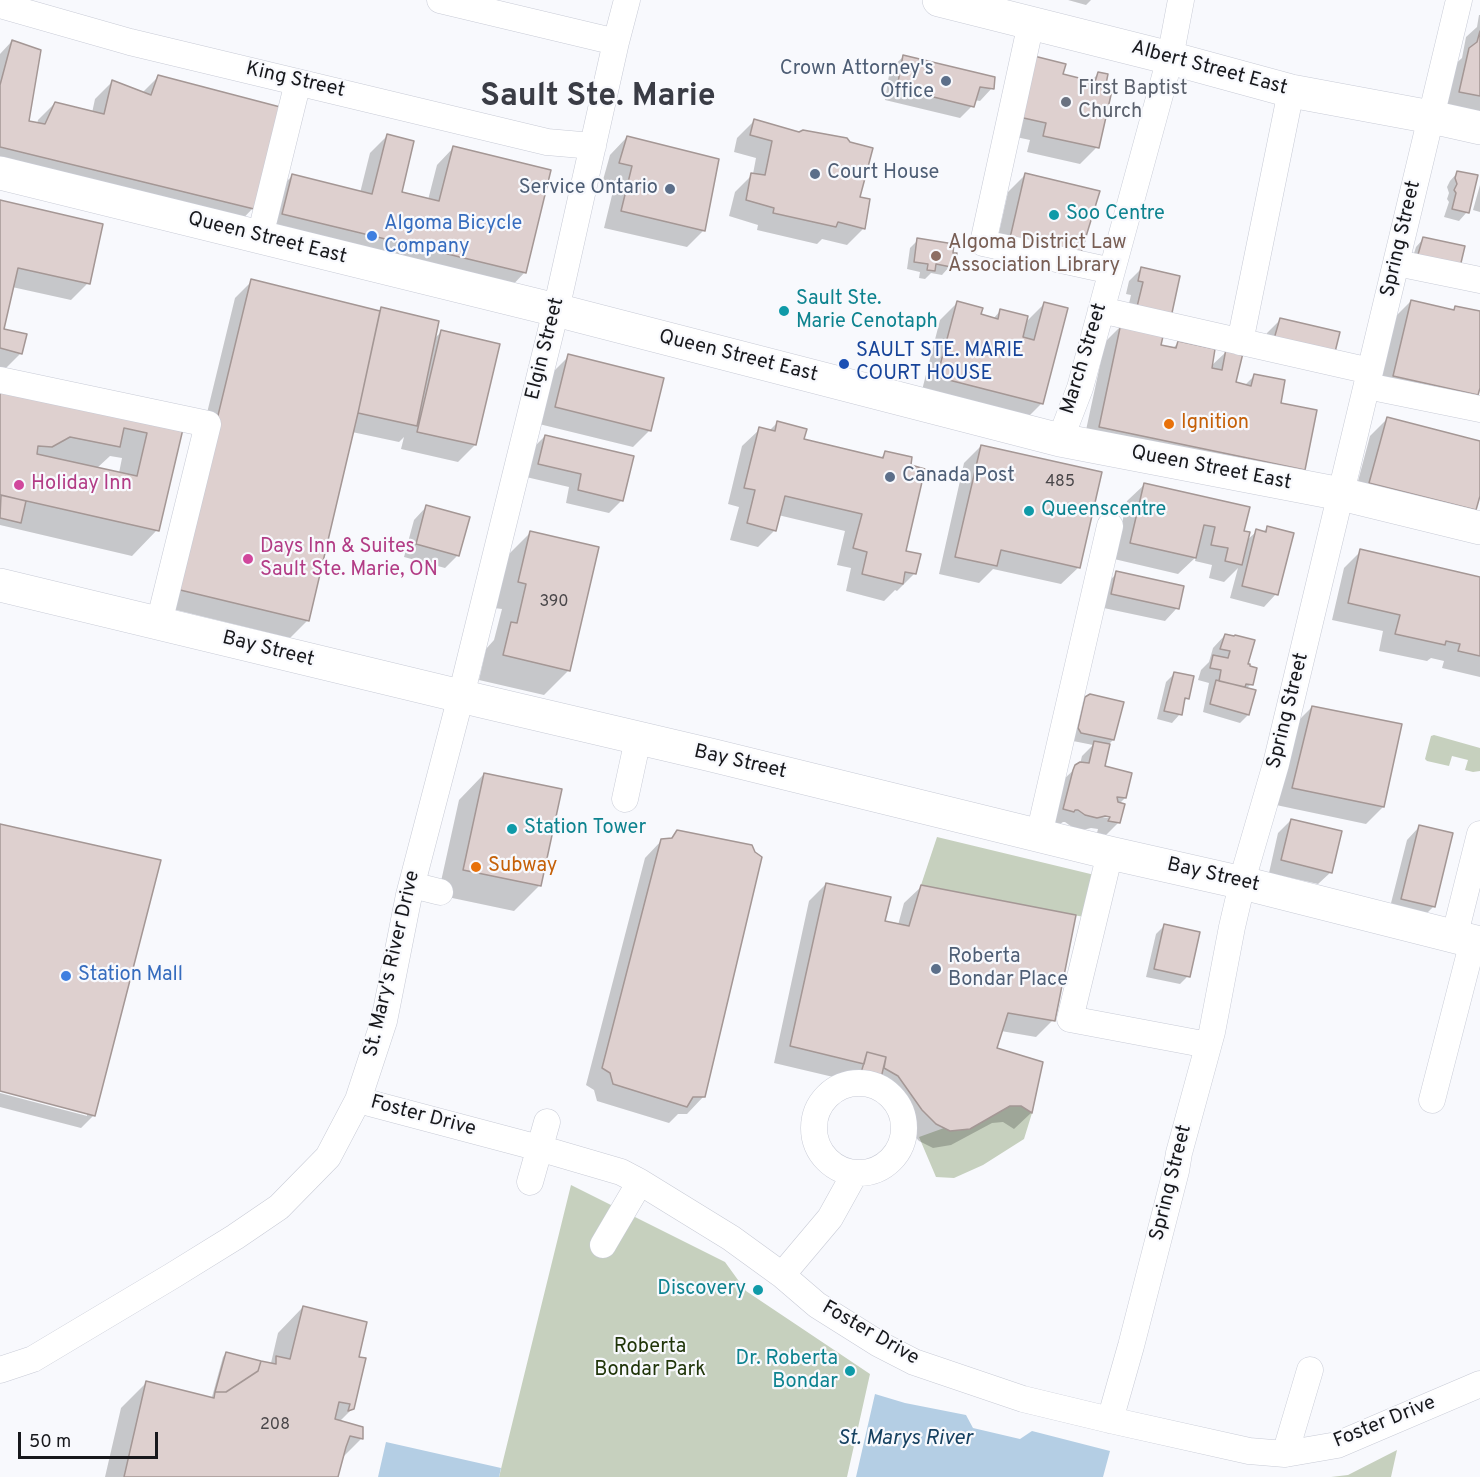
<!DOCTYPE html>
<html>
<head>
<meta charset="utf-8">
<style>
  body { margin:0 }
  #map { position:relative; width:1480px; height:1477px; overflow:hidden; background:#f8f9fd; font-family:Overpass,sans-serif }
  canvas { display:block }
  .scale { position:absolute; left:18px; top:1432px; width:140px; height:27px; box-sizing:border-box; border:3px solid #17181c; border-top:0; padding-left:8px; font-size:18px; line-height:21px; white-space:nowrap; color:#17181c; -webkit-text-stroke:4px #f8f9fd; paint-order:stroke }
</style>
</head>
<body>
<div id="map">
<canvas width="1480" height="1477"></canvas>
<div class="scale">50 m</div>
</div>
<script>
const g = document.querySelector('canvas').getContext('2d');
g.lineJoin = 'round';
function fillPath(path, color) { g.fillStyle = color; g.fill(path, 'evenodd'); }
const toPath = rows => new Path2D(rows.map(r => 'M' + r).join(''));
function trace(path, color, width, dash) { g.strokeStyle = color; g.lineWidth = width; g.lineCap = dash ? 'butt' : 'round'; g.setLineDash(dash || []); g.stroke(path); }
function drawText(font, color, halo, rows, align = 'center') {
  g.font = font + ' Overpass,sans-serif'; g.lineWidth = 4.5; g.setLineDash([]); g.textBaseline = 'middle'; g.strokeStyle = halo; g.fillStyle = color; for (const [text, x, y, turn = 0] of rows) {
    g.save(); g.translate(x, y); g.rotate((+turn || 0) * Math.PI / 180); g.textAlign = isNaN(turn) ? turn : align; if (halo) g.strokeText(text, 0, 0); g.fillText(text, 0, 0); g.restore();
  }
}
fillPath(toPath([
  [1434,735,1480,748,1480,771,1473,772,1465,770,1468,760,1452,756,1449,766,1427,761,1425,759,1431,736],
  [937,837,1103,877,1094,919,921,885],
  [1010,1106,1021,1106,1032,1113,1024,1139,983,1165,954,1178,936,1177,919,1137,944,1128,951,1131,970,1129],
  [571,1185,725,1262,746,1291,870,1374,847,1477,499,1477],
  [1397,1450,1391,1477,1331,1477,1348,1475]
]), '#c6d0be');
fillPath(toPath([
  [875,1394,905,1403,966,1415,973,1428,1020,1439,1032,1431,1110,1451,1103,1477,856,1477],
  [386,1442,501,1468,499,1477,378,1477]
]), '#b4cee4');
fillPath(toPath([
  [1068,0,1091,0,1086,5],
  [1479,15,1480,15,1480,120,1443,109,1452,67,1462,58,1466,37,1477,27],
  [12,41,27,122,37,124,38,120,55,103,92,113,95,99,112,82,142,93,159,76,253,208,236,226,0,168,0,54],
  [903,57,992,88,980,101,974,100,972,106,960,118,885,100,890,69],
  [1098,74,1097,147,1080,164,1027,152,1030,140,1002,134,1061,75,1090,82],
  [754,121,799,134,858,198,864,228,847,245,822,239,817,244,757,230,758,225,729,216,735,192,753,174,756,158,734,152,737,138],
  [387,136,400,193,428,200,437,165,454,147,525,272,508,290,266,230,275,193,292,176,360,193,370,153],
  [627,137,704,230,687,247,604,228,615,183,603,180,610,155],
  [1458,172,1467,212,1459,221,1444,217,1449,202,1447,199,1449,193,1447,187,1450,181],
  [1025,175,1062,272,994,255,1008,192],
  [1480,185,1480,212,1473,210],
  [0,202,88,283,71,300,12,287,2,330,21,353,4,370,0,369],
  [1424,238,1463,247,1410,266,1416,247],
  [918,240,951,254,955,259,950,263,950,266,942,275,931,273,925,279,919,278,920,272,907,269,910,248],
  [1142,268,1160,346,1173,348,1178,343,1210,367,1227,351,1234,384,1244,386,1255,375,1279,404,1303,469,1286,486,1083,444,1105,342,1122,325,1124,325,1131,295,1126,294,1129,281],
  [252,281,378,312,381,309,434,339,441,332,475,445,458,462,401,449,404,437,399,442,352,432,308,620,290,638,160,606,235,298],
  [1411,301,1452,311,1456,308,1480,313,1480,382,1477,395,1460,412,1377,393,1394,318],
  [957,303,979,315,993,319,1001,310,1025,323,1044,304,1066,310,1041,404,1024,421,921,394,940,320],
  [1280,320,1338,333,1260,358,1267,333],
  [569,356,650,430,633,447,539,424,552,373],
  [0,390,181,430,157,530,132,556,0,525],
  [110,456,122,458,119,473,97,468],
  [1387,419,1480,442,1480,490,1475,509,1458,526,1353,500,1370,436],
  [777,423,802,440,880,459,886,452,905,552,914,574,897,591,895,590,884,601,846,591,851,568,837,565,845,531,778,515,775,530,758,547,730,540,739,507,728,504,742,446,760,429,769,431],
  [545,436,622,500,609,513,566,503,569,487,526,477,532,449],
  [981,446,1079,567,1061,584,993,569,979,583,939,574,964,463],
  [1145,484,1242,532,1246,541,1257,531,1263,532,1267,528,1276,594,1264,607,1230,598,1238,568,1224,582,1209,578,1212,565,1195,561,1196,557,1178,574,1114,559,1127,501],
  [426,507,458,555,445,568,404,557,414,520],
  [531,532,569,670,544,695,479,680,486,649,494,640,502,609,494,608,505,558],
  [1361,551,1480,578,1480,677,1442,668,1444,661,1431,658,1427,661,1379,651,1383,631,1332,620,1344,568],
  [1117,573,1177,608,1165,621,1099,607,1104,586],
  [1225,635,1247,665,1251,684,1246,689,1248,715,1240,723,1203,712,1209,683,1198,680,1201,670,1209,662,1213,648],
  [1174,674,1187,698,1183,702,1180,714,1172,723,1157,719,1166,682],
  [1086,698,1113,740,1109,744,1104,767,1125,798,1119,804,1119,822,1106,835,1097,833,1098,829,1091,828,1083,830,1072,827,1065,822,1063,822,1060,824,1052,822,1063,780,1080,764,1082,756,1093,745,1073,741,1077,707],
  [1109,815,1113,819,1097,816],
  [1312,707,1383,807,1366,824,1276,805,1295,724],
  [484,774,540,885,514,911,438,895,459,800],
  [1291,820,1331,872,1318,884,1269,873,1278,833],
  [0,826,94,1115,81,1128,0,1107,0,1093,87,1116,87,1112,0,1090],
  [1419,827,1434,906,1421,919,1389,911,1407,840],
  [677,832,704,1096,687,1114,678,1114,669,1123,597,1101,594,1090,586,1085,645,858,662,840,670,839],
  [826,884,884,922,898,925,904,903,922,886,1053,1020,1036,1037,1001,1031,995,1049,1041,1063,1031,1113,1014,1129,1003,1122,992,1123,951,1145,933,1148,919,1141,906,1127,881,1093,868,1086,869,1079,858,1077,860,1071,856,1070,846,1080,774,1063,809,901],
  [1164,926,1188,976,1180,984,1146,977,1156,934],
  [303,1307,358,1359,353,1408,339,1422,362,1438,341,1459,336,1477,105,1477,121,1408,146,1383,210,1399,212,1397,223,1357,226,1353,269,1365,271,1363,278,1333]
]), '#0003');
const building = toPath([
  [1480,31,1480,96,1459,92,1469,48,1477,42,1480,31],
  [12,40,41,50,29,121,45,124,55,102,104,114,112,80,151,95,158,75,284,108,254,209,0,147,0,85,12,40],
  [903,55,995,77,994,89,980,87,974,107,897,88,903,55],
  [1034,56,1066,64,1063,74,1095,82,1098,72,1108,74,1106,84,1113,86,1099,148,1043,136,1046,123,1019,117,1034,56],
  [754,119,799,132,803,130,847,138,850,142,873,148,860,197,870,199,865,229,838,222,836,227,773,213,774,208,746,200,751,173,765,175,772,141,750,135,754,119],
  [387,134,414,141,402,192,439,201,453,146,551,170,526,273,282,214,292,174,372,194,387,134],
  [627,136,719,159,705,231,621,211,632,166,619,163,627,136],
  [1457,171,1478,175,1469,213,1452,209,1456,193,1454,190,1457,184,1455,178,1457,171],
  [1025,173,1100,191,1080,256,1010,238,1025,173],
  [0,200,103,224,90,284,18,268,4,329,27,334,22,354,0,348,0,200],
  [1423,237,1465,246,1460,267,1417,258,1423,237],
  [917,238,954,244,953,253,957,253,956,259,953,259,951,267,936,264,935,271,927,270,928,264,914,262,917,238],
  [1141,267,1180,276,1170,322,1135,315,1143,282,1138,281,1141,267],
  [251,279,380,311,358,413,309,621,176,589,251,279],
  [1411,300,1454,310,1455,306,1480,311,1480,388,1478,395,1393,376,1411,300],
  [957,301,983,308,981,314,998,319,1000,309,1028,316,1023,337,1034,340,1044,302,1068,308,1043,404,937,377,957,301],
  [381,307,439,321,417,426,358,413,381,307],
  [1280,318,1340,332,1333,360,1272,346,1280,318],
  [1121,323,1164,332,1161,345,1176,348,1178,341,1215,349,1212,368,1222,370,1226,349,1243,353,1236,382,1251,386,1254,374,1285,380,1281,403,1317,410,1305,470,1099,427,1121,323],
  [441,330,500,344,476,445,417,432,441,330],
  [568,354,664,378,651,431,555,407,568,354],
  [0,389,183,429,159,531,0,495,0,389],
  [124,428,147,433,137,476,37,454,38,446,52,447,70,437,120,447,124,428],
  [1387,417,1480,441,1480,496,1476,510,1369,483,1387,417],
  [777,421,807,429,804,439,883,458,885,451,912,457,911,465,925,469,906,551,921,554,916,574,905,572,903,584,862,574,867,552,853,548,862,514,785,496,776,531,747,523,755,490,744,488,759,427,775,431,777,421],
  [545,435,634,456,623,501,578,490,581,474,538,464,545,435],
  [981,445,1102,472,1080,568,1001,550,997,566,955,557,981,445],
  [1144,483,1250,507,1244,531,1250,532,1242,565,1225,561,1228,548,1211,545,1215,527,1204,525,1196,558,1130,543,1144,483],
  [1,495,26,501,21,523,0,518,1,495],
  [426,505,470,517,459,556,416,544,426,505],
  [1267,526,1294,533,1278,595,1242,586,1256,529,1266,532,1267,526],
  [530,531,599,547,570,671,503,655,511,622,517,623,526,584,518,582,530,531],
  [1360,549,1480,577,1480,656,1458,651,1460,644,1446,641,1445,645,1395,634,1400,615,1348,603,1360,549],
  [1116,571,1184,586,1179,609,1111,594,1116,571],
  [1225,634,1234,636,1235,635,1255,640,1248,664,1250,664,1250,666,1257,668,1253,685,1246,684,1245,687,1219,681,1221,670,1210,668,1213,655,1228,658,1230,651,1220,649,1225,634],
  [1174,672,1194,676,1189,699,1185,698,1182,715,1164,711,1174,672],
  [1216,680,1256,690,1249,715,1210,704,1216,680],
  [1090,694,1124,702,1114,740,1081,733,1078,728,1085,697,1090,694],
  [1312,706,1402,724,1384,807,1292,788,1312,706],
  [1094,741,1110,744,1105,766,1132,773,1126,798,1117,797,1118,802,1125,804,1120,823,1108,821,1110,817,1105,816,1097,818,1085,815,1078,810,1075,810,1074,812,1063,809,1073,770,1075,765,1080,762,1089,763,1094,741],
  [484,773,562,789,541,886,463,870,484,773],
  [1291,819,1342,831,1332,873,1281,860,1291,819],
  [0,824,161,860,95,1116,0,1091,0,824],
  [1419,825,1453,833,1435,907,1401,899,1419,825],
  [677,830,752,845,755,852,762,857,705,1097,693,1097,687,1107,613,1084,610,1073,602,1068,661,839,672,838,677,830],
  [826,883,891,897,885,921,909,926,921,885,1076,915,1055,1021,1008,1013,997,1048,1043,1062,1032,1113,1021,1106,1010,1106,970,1129,950,1131,936,1124,922,1110,898,1076,884,1068,886,1057,867,1052,864,1064,790,1046,826,883],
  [1164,924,1200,932,1190,977,1154,969,1164,924],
  [867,1052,886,1057,881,1078,861,1073,867,1052],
  [303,1306,367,1322,359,1357,366,1358,354,1409,348,1411,350,1404,339,1402,335,1419,363,1427,363,1439,350,1436,346,1447,338,1477,124,1477,146,1381,214,1398,215,1392,226,1392,258,1371,261,1361,276,1364,276,1356,290,1359,303,1306],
  [226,1352,261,1361,258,1371,226,1392,215,1392,226,1352]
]);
fillPath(building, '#ded0cf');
trace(building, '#a49795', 1.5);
const minor = toPath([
  [440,0,616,42],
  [0,5,130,42,547,142,593,146],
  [1031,23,983,243,1112,271],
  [264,220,298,82],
  [1397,263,1480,280],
  [1101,310,1370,371],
  [1240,342,1291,91],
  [0,380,208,424,159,623],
  [1367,386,1480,409],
  [1060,440,1080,388,1170,58,1181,0],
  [625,799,638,739],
  [1039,835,1110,526],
  [1110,853,1070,1019,1208,1045],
  [412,885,440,892],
  [1454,938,1480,834],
  '814 1128a45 45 0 1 1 90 0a45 45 0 1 1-90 0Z',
  [358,1100,539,1148,621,1172,640,1182,731,1238,782,1275,817,1305,879,1344,914,1362,1023,1399,1110,1420,1249,1451,1285,1454,1337,1445,1480,1384],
  [1432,1100,1473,941],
  [530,1182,547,1122],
  [603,1245,640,1182],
  [782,1275,830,1218,855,1173],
  [0,1370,33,1359,172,1276,235,1237,279,1207,328,1157,358,1100,384,1021,409,895,461,696,556,310,616,42,627,0],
  [1110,1420,1131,1346,1176,1171,1179,1153,1212,1032,1232,927,1246,867,1276,764,1459,0],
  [1285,1454,1310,1370]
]);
const major = toPath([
  [939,0,1170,58,1291,91,1431,117,1480,128],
  [0,173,556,310,1060,440,1341,494,1480,528],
  [0,585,481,701,711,755,1110,853,1243,883,1480,943]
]);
trace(minor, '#c8cbd6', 27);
trace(major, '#c8cbd6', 34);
trace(minor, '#fff', 26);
trace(major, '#fff', 33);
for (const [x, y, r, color] of [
  [946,81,6,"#5c6f8a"],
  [1066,102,6,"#6b7280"],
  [815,174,6,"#5c6f8a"],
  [670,189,6,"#5c6f8a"],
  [1054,215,6,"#0f9aa8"],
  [372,236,6,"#3f7fe0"],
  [936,256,6,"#8d6e63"],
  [784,311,6,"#0f9aa8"],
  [844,364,6,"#1a4fb4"],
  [1169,424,6,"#e8710a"],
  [890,477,6,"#5c6f8a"],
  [19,485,6,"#d1479c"],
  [1029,511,6,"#0f9aa8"],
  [248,559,6,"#d1479c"],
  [512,829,6,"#0f9aa8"],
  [476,867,6,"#e8710a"],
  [936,969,6,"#5c6f8a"],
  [66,976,6,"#3f7fe0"],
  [758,1290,6,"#0f9aa8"],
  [850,1371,6,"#0f9aa8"]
]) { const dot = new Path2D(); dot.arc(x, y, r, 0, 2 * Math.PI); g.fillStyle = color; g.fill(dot); trace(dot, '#f8f9fd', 2); }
drawText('16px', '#494649', null, [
  ["485",1060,483],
  ["390",554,603],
  ["208",275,1426]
]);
drawText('20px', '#17181c', '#f8f9fd', [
  ["Albert Street East",1209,69,15],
  ["King Street",295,81,13],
  ["Queen Street East",267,239,14],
  ["Spring Street",1402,239,-77],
  ["Elgin Street",546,349,-76],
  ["Queen Street East",738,357,14],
  ["March Street",1085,359,-73],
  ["Queen Street East",1211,469,11],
  ["Bay Street",268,650,14],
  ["Spring Street",1289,711,-76],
  ["Bay Street",740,763,13],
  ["Bay Street",1213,876,13],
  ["St. Mary's River Drive",393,964,-77],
  ["Foster Drive",423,1117,15],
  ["Spring Street",1172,1183,-76],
  ["Foster Drive",870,1334,30],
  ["Foster Drive",1385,1423,-22]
]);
drawText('20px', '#4e5e75', '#f8f9fd', [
  ["Crown Attorney's",934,70,"right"],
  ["Office",934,93,"right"],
  ["Court House",827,174],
  ["Service Ontario",658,189,"right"],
  ["Canada Post",902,477],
  ["Roberta",948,958],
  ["Bondar Place",948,981]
], 'left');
drawText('20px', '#5b616d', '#f8f9fd', [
  ["First Baptist",1078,90],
  ["Church",1078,113]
], 'left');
drawText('20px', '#0d838f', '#f8f9fd', [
  ["Soo Centre",1066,215],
  ["Sault Ste.",796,300],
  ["Marie Cenotaph",796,323],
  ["Queenscentre",1041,511],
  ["Station Tower",524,829],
  ["Discovery",746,1290,"right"],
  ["Dr. Roberta",838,1360,"right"],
  ["Bondar",838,1383,"right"]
], 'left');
drawText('20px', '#366cbe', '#f8f9fd', [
  ["Algoma Bicycle",384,225],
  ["Company",384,248],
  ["Station Mall",78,976]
], 'left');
drawText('20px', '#785e54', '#f8f9fd', [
  ["Algoma District Law",948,244],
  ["Association Library",948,267]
], 'left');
drawText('20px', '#164399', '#f8f9fd', [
  ["SAULT STE. MARIE",856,352],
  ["COURT HOUSE",856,375]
], 'left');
drawText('20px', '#c56008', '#f8f9fd', [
  ["Ignition",1181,424],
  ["Subway",488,867]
], 'left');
drawText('20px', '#b23c85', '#f8f9fd', [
  ["Holiday Inn",31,485],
  ["Days Inn & Suites",260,548],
  ["Sault Ste. Marie, ON",260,571]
], 'left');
drawText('20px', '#203509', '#f8f9fd', [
  ["Roberta",650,1348],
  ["Bondar Park",650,1371]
]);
drawText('italic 21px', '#164161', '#f8f9fd', [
  ["St. Marys River",905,1440]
]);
drawText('bold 32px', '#3a3c45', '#f8f9fd', [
  ["Sault Ste. Marie",598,99]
]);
</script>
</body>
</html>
